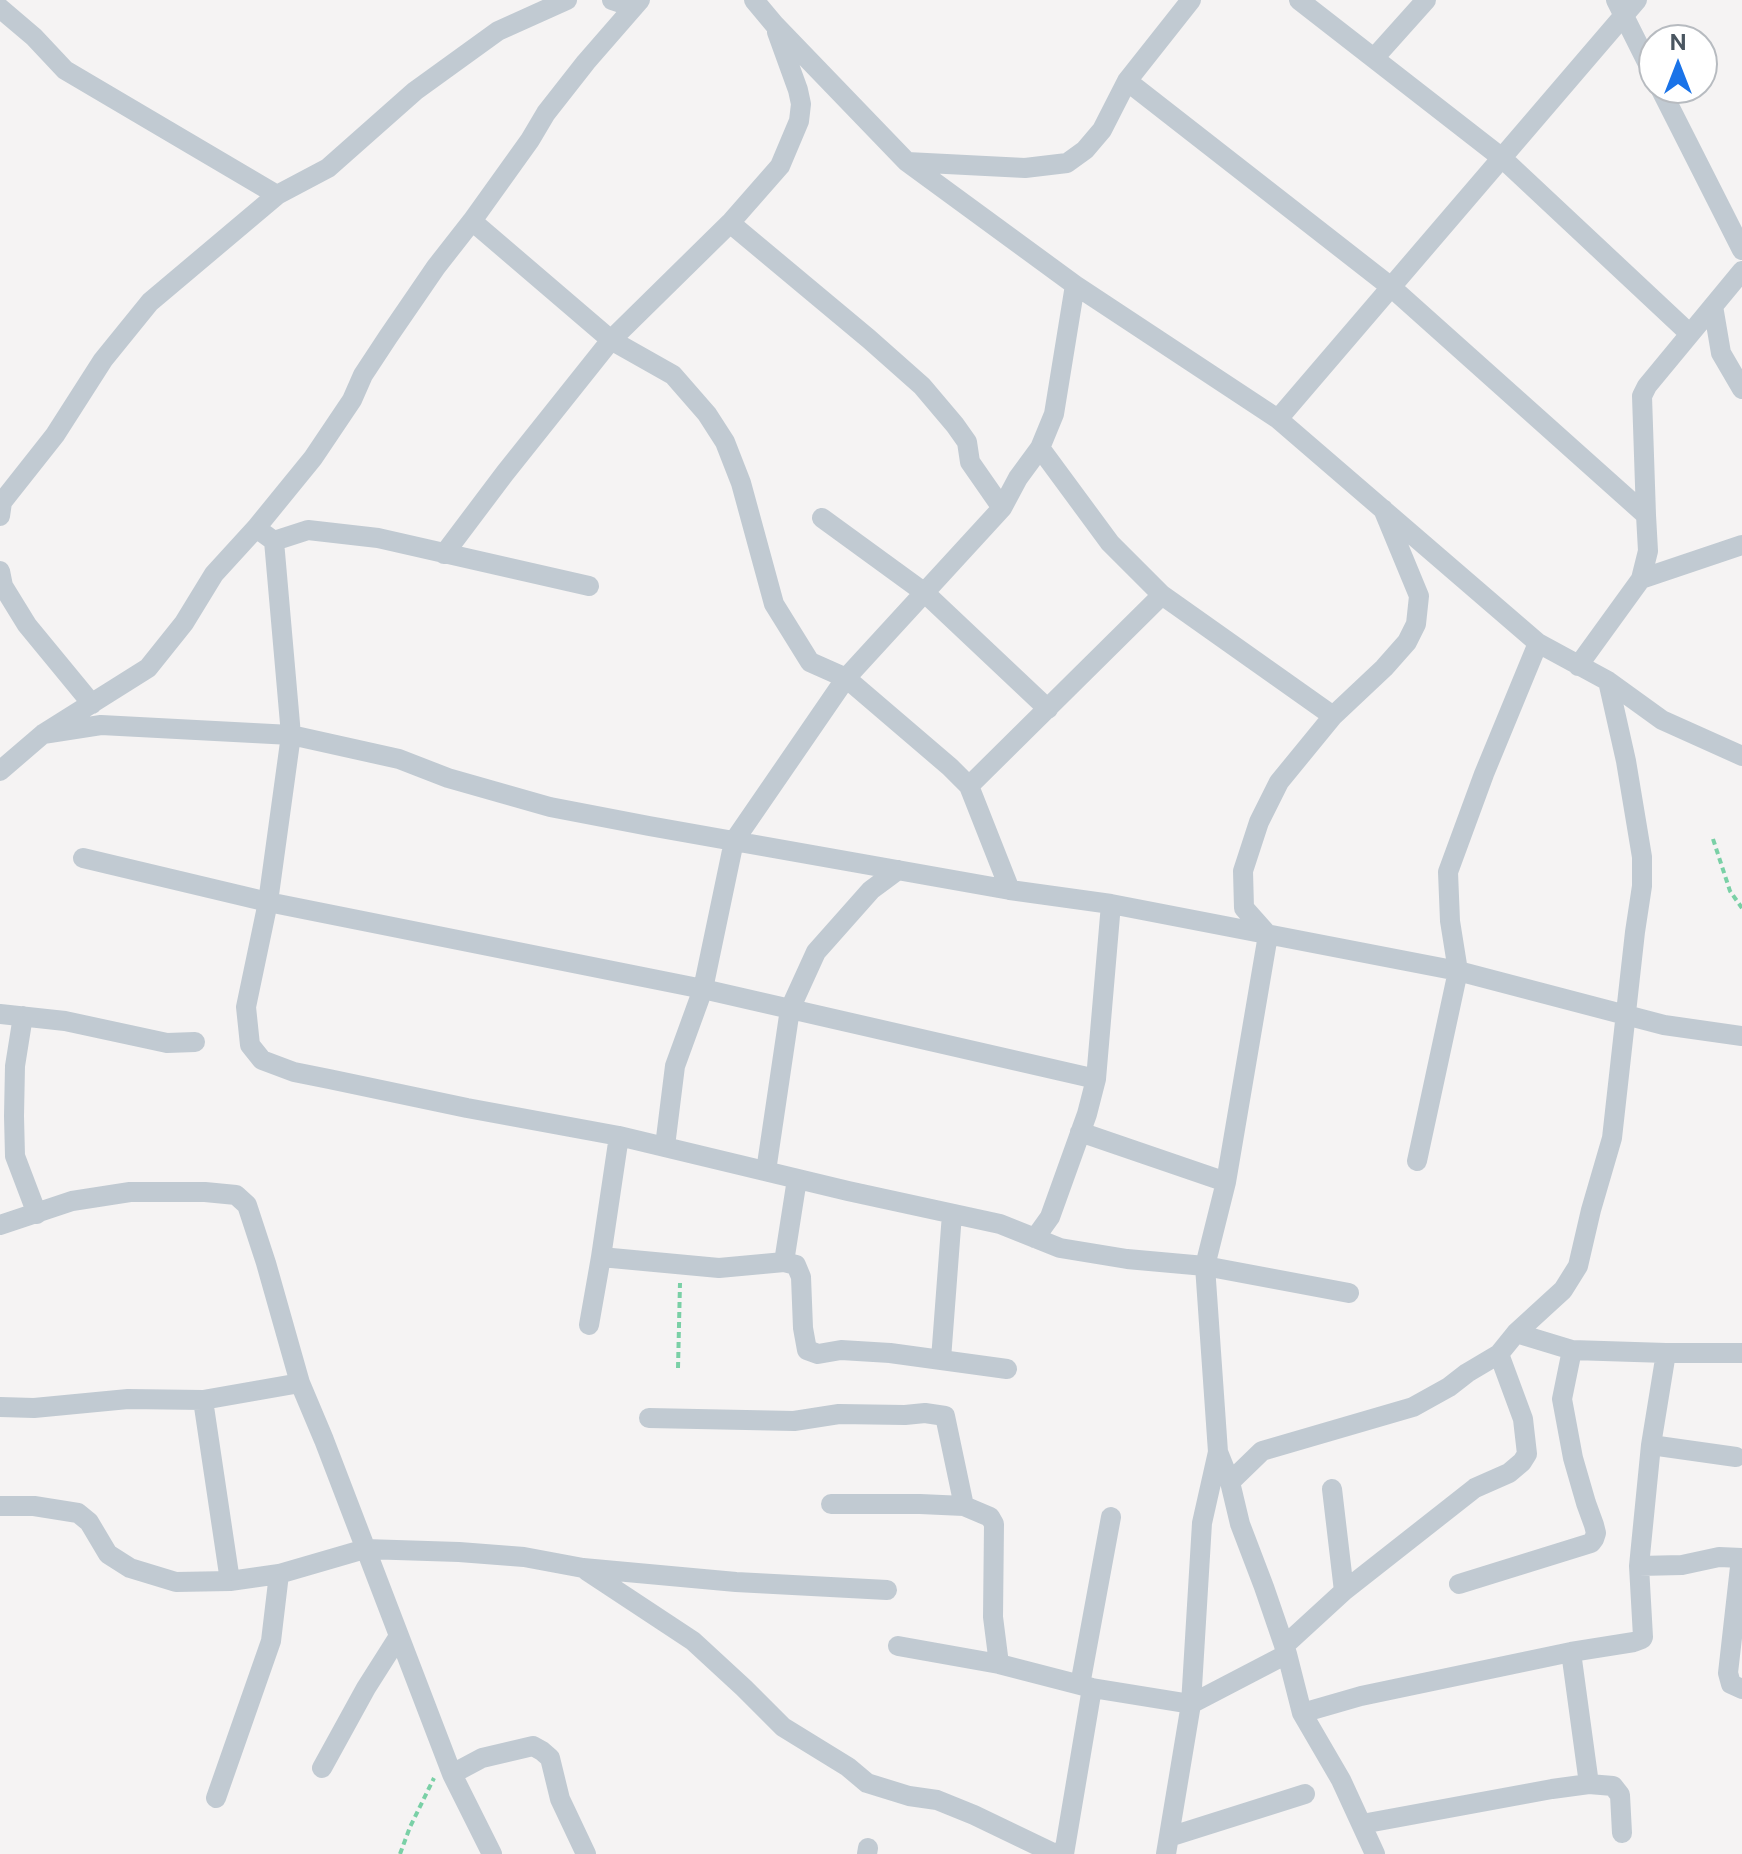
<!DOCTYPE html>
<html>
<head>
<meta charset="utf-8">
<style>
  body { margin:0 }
  #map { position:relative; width:1742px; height:1854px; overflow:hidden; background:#f5f3f3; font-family:"Public Sans",sans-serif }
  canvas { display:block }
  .north { position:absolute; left:1638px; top:24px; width:80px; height:80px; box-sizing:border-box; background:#fff; border:2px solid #b7bbc0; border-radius:50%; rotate:0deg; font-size:22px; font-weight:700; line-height:32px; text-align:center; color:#4a5661 }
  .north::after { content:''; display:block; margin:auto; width:28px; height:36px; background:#1a73e8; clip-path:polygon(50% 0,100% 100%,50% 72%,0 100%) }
</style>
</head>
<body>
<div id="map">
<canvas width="1742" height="1854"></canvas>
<div class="north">N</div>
</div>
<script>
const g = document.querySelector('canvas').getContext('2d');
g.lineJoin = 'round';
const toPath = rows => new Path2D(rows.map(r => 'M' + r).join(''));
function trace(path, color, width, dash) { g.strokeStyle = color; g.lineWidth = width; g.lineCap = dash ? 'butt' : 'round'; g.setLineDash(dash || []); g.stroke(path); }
trace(toPath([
  [1713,839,1730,891,1742,908],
  [678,1368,680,1283],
  [400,1854,410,1827,434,1778]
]), '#7ad0a6', 4, [6, 4]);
trace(toPath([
  [612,0,633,7],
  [754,0,774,24,907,162,1075,285,1278,419,1538,643,1608,681,1662,720,1742,756],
  [1299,0,1502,158,1690,334],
  [1616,0,1654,76],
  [0,8,34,37,65,70,277,195],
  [1375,57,1426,0],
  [1127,81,1391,287,1646,515,1648,551,1641,579,1578,666],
  [1660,88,1742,250],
  [907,162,1025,168,1067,163,1085,150,1102,130,1127,81,1191,0],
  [472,221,611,340,673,375,707,414,725,442,741,483,774,604,810,662,846,678,950,767,969,786,1010,890],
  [730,223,869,339,922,386,955,425,967,442,970,462,1002,508],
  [1713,306,1721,353,1742,389],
  [1278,419,1637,0],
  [1040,448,1110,543,1162,595,1333,716],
  [1646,515,1642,396,1647,386,1742,271],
  [0,516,2,502,55,435,103,360,150,302,277,195,328,168,415,91,498,31,567,0],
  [822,518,925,593,1048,709],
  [256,528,274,541,291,735,268,902,246,1007,250,1045,262,1060,294,1072,329,1079,467,1108,619,1136,848,1191,1000,1224,1060,1248,1127,1259,1205,1266,1349,1293],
  [274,541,308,530,378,538,589,586],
  [444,554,505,473,611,340,730,223,780,166,799,121,801,104,798,90,777,32],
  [0,571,3,586,27,625,92,704],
  [1641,579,1742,545],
  [43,734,101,725,291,735,399,759,448,778,550,807,649,826,1010,890,1111,904,1458,971,1664,1025,1742,1036],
  [0,771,43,734,148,668,184,623,214,574,256,528,313,458,352,400,363,375,388,337,436,267,472,221,530,140,546,113,586,62,640,0],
  [969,786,1162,595],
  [83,858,268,902,703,989,1096,1079],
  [0,1014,65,1021,167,1043,195,1042],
  [23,1016,15,1066,14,1116,15,1156,37,1214],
  [1080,1132,1226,1182],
  [665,1146,675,1066,703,989,734,841,846,678,1002,508,1018,478,1040,448,1054,414,1075,285],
  [1417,1161,1458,971,1450,921,1448,872,1484,774,1538,643],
  [766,1171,790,1009,816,952,871,890,898,870],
  [0,1225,72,1201,130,1192,205,1192,236,1195,247,1205,266,1263,300,1383,324,1440,452,1774,492,1854],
  [1035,1238,1050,1217,1087,1114,1096,1079,1111,904],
  [601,1257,719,1268,784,1262,797,1179],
  [784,1262,796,1265,801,1277,803,1328,807,1350,818,1354,841,1350,890,1353,1007,1369],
  [589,1325,601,1257,619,1136],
  [1516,1333,1572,1350,1666,1353,1742,1353],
  [941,1359,952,1214],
  [203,1400,230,1581],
  [0,1407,34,1408,128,1399,203,1400,300,1383],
  [649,1418,794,1421,839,1414,905,1415,925,1413,945,1416,964,1506],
  [1651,1445,1736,1457],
  [1230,1482,1262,1451,1413,1407,1449,1387,1467,1373,1499,1354,1516,1333,1563,1290,1578,1266,1591,1210,1612,1138,1635,932,1642,886,1642,857,1626,761,1608,681],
  [1332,1489,1344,1591],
  [831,1504,920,1504,964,1506,990,1517,994,1524,993,1617,999,1664],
  [0,1506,34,1506,78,1513,89,1522,108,1554,130,1568,176,1582,230,1581,279,1574,365,1549,459,1552,524,1557,583,1568,736,1582,887,1590],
  [1741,1558,1728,1673,1731,1684,1742,1689],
  [1639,1566,1682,1565,1719,1557,1742,1558],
  [587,1571,693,1641,744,1688,783,1727,848,1767,867,1783,909,1796,937,1800,974,1815,1051,1852,1061,1854],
  [1459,1584,1591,1543,1594,1539,1596,1533,1594,1525,1586,1503,1573,1458,1562,1399,1572,1350],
  [898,1646,999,1664,1092,1688,1191,1704,1202,1523,1218,1452],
  [1284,1646,1344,1591,1475,1488,1509,1473,1522,1462,1527,1454,1523,1419,1499,1354],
  [1571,1652,1589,1784],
  [1080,1685,1111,1517],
  [1302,1713,1361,1696,1571,1652,1634,1642,1642,1639,1643,1637,1639,1566,1651,1445,1666,1353],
  [322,1768,366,1688,399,1636],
  [452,1774,482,1758,533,1746,542,1751,550,1758,560,1799,586,1854],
  [216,1798,271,1641,279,1574],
  [1362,1824,1552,1789,1589,1784,1613,1786,1620,1795,1622,1833],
  [1169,1837,1305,1794],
  [867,1854,868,1848],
  [1064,1854,1092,1688],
  [1166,1854,1191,1704,1287,1654],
  [1375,1854,1341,1780,1302,1713,1287,1654,1264,1587,1240,1524,1230,1482,1218,1452,1205,1266,1226,1182,1268,935,1244,908,1243,871,1259,822,1279,782,1333,716,1384,668,1407,642,1416,624,1419,596,1383,509]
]), '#c1cad2', 20);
</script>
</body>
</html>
